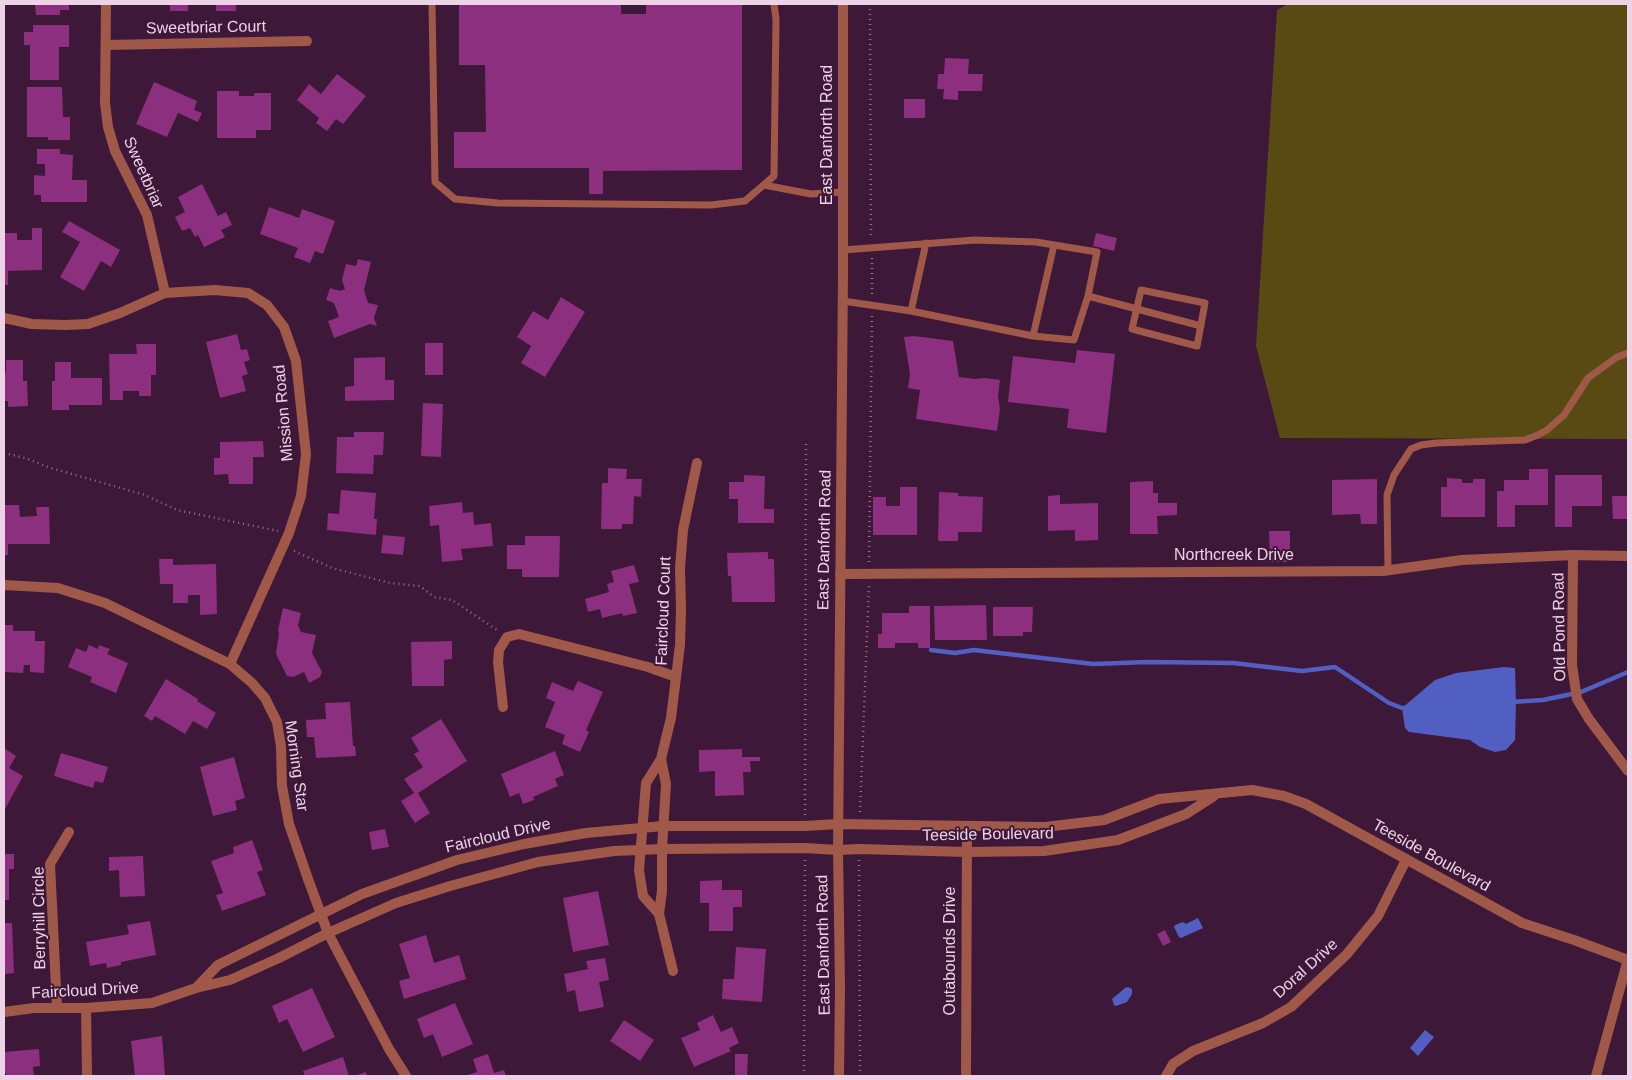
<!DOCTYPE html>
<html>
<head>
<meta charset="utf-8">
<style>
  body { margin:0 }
  #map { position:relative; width:1632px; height:1080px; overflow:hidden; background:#3e1838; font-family:Helvetica,sans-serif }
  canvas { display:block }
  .frame { position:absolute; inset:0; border:5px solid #ecd3e6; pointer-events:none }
</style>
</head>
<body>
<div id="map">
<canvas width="1632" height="1080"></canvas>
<div class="frame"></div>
</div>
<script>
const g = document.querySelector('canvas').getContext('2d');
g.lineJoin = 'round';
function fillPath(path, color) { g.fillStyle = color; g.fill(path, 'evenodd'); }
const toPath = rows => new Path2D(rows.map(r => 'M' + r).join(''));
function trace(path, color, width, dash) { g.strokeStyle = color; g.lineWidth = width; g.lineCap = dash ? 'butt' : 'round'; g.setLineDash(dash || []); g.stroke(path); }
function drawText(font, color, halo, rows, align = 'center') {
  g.font = font + ' Helvetica,sans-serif'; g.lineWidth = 4; g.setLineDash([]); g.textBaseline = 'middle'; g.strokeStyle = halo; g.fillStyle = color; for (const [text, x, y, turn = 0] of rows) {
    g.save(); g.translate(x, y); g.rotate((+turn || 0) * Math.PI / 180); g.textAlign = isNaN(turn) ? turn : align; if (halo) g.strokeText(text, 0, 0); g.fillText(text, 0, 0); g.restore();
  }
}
fillPath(toPath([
  [1288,4,1628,4,1628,439,1280,438,1256,346,1277,10]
]), '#594a13');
fillPath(toPath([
  [1504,667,1515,668,1516,702,1515,740,1506,750,1495,752,1480,747,1470,740,1409,732,1405,728,1402,708,1435,680,1456,673],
  [1198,918,1203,928,1181,938,1179,937,1174,927,1175,925,1183,922,1186,924],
  [1128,987,1132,989,1132,994,1127,1002,1116,1006,1114,1005,1112,999,1125,988],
  [1425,1030,1434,1037,1418,1056,1410,1048]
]), '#515fc3');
trace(toPath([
  [931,650,955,653,974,650,1093,664,1148,662,1233,663,1302,671,1335,667,1389,703,1402,708,1407,708],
  [1512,702,1543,700,1581,692,1628,672]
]), '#515fc3', 4.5);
fillPath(toPath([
  [35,4,69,4,69,10,60,10,60,15,36,15],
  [170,4,188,4,188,11,170,11],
  [216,4,236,4,236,11,216,11],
  [459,4,621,4,621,14,646,14,646,4,742,4,742,170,603,171,603,194,589,194,589,168,454,168,454,132,486,132,485,65,459,65],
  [33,25,69,25,69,47,59,47,59,80,30,80,30,45,24,45,24,32,33,32],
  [945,58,969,59,968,74,983,74,982,91,958,91,958,100,943,99,944,89,937,89,938,74,944,74],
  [337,74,366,96,343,124,336,119,327,131,316,123,319,118,297,100,309,84,321,94],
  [154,82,197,101,194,110,202,113,198,122,178,113,167,137,136,124],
  [27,87,62,87,63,117,70,117,70,140,48,140,48,137,27,137],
  [217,91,239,91,239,96,254,96,254,93,271,93,271,130,256,130,256,138,217,138],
  [904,99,925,99,925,118,904,118],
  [37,149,60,149,60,154,73,155,72,180,87,180,87,202,41,202,41,195,34,195,34,175,45,176,45,164,37,164],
  [202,184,218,216,226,212,232,225,221,230,225,237,204,247,198,235,195,237,190,228,182,231,175,217,185,212,178,197],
  [269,207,299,218,302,209,335,221,323,254,315,251,310,263,294,257,298,248,260,234],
  [69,221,120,250,111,267,101,261,84,291,60,277,80,242,62,232],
  [32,228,42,228,42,270,8,271,8,285,4,285,4,233,17,233,17,240,32,240],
  [1096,233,1117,238,1114,251,1093,246],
  [358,259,371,262,364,290,368,303,378,305,374,318,377,326,370,324,334,338,328,321,339,317,334,303,326,300,330,288,340,291,345,289,342,280,346,264,356,266],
  [561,297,585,312,545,377,521,363,531,346,517,337,533,311,548,320],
  [237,334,241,350,247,349,250,360,244,362,248,374,242,376,246,391,220,398,206,342],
  [914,336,953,341,959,377,975,379,985,378,1000,380,998,396,1000,409,997,431,916,419,920,390,908,388,910,374,904,337],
  [425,343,443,343,443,375,425,375],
  [136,344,156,344,156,375,151,375,151,396,139,396,139,391,123,391,123,400,110,400,109,354,137,354],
  [1077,350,1115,354,1106,433,1067,428,1069,409,1008,402,1013,356,1075,363],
  [385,357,385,380,394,380,394,400,345,401,345,387,354,386,354,358],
  [6,360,23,360,23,381,27,381,28,406,8,407,8,401,4,401,4,373,6,373],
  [55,362,71,362,71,378,102,378,102,405,69,405,69,410,52,410,52,381,55,381],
  [423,403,443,404,441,457,421,456],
  [354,432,384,432,383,455,374,455,373,474,336,473,337,437,354,437],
  [263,441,264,457,253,457,253,484,229,484,228,474,214,475,214,458,220,458,220,442],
  [608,468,627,469,626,479,642,479,641,497,634,496,633,524,622,524,622,529,601,529,602,483,608,483],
  [1529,469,1548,469,1548,505,1515,505,1515,527,1497,527,1497,491,1504,491,1504,480,1529,480],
  [744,475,765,476,764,509,774,509,774,523,738,523,738,499,729,499,729,482,744,482],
  [1555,475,1602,475,1602,506,1572,506,1572,527,1555,527],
  [1447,478,1462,479,1462,483,1473,483,1473,479,1485,479,1485,517,1441,517,1441,487,1447,487],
  [1377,479,1377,524,1361,524,1360,514,1332,515,1332,480],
  [1153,481,1153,493,1158,493,1158,503,1177,503,1177,515,1157,516,1158,534,1130,534,1130,482],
  [900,487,917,487,917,535,873,535,873,497,886,497,886,506,900,506],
  [341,490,376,493,374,519,377,519,376,535,327,530,328,513,339,514],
  [939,492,958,493,958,496,983,497,982,532,958,532,958,541,938,541],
  [1060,495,1060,504,1098,503,1098,540,1075,541,1075,530,1048,531,1048,496],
  [1612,496,1628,496,1628,519,1613,519],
  [462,502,463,513,473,512,474,525,491,523,493,546,461,549,463,560,442,562,439,525,430,526,429,506],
  [4,505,19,505,20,517,37,516,36,507,49,507,50,544,8,544,8,555,4,555],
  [1269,531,1290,531,1290,562,1270,562],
  [383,535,405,537,403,555,381,553],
  [525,536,560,536,559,577,522,577,522,569,507,569,507,545,525,545],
  [768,552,768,559,774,559,775,602,732,602,731,576,728,576,727,553],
  [159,559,173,559,173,565,216,564,217,614,200,615,200,595,188,595,188,603,173,603,173,584,160,584],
  [634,565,639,582,629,584,637,613,623,616,622,613,602,618,600,609,588,612,585,599,609,592,607,584,614,582,611,571],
  [986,605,987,640,935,640,934,606],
  [909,606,930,606,930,648,918,648,918,643,895,643,895,648,878,648,878,634,882,634,882,613,909,613],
  [993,607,1033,607,1032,632,1023,632,1023,636,993,636],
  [283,608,301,613,298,625,301,632,316,635,312,653,322,672,320,677,309,683,304,672,293,677,287,676,276,654,279,633,278,630],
  [4,625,13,625,13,631,35,631,35,641,45,641,44,673,30,672,30,665,24,665,23,673,5,672],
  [452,641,452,659,444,660,444,686,412,686,411,642],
  [89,645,98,649,99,645,110,649,107,654,128,663,116,693,90,682,92,677,68,667,76,648,86,652],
  [166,679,198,699,197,701,216,713,207,729,193,721,185,734,155,716,152,721,144,716],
  [578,681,603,692,586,730,589,732,580,752,562,744,565,735,545,727,555,702,546,698,552,682,573,691],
  [350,702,353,746,355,746,356,756,316,758,314,737,307,737,306,720,326,719,325,703],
  [441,719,467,761,418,793,430,813,415,823,401,801,414,793,404,779,423,767,414,754,419,751,411,738],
  [4,748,16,756,9,768,23,776,4,811],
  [742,749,742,757,760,757,760,761,750,761,751,772,743,772,744,795,715,796,715,771,699,772,699,750],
  [555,751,564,775,555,779,558,786,533,797,534,800,523,804,519,793,510,797,501,774],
  [61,753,108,767,103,783,95,781,93,788,54,776],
  [234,757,245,798,235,801,237,810,213,816,200,767],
  [385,829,389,847,372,850,369,832],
  [252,840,263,870,257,872,266,895,222,911,216,895,223,893,211,861,234,853,233,847],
  [4,854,14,854,14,869,9,869,9,900,4,900],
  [143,856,145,896,120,897,119,870,109,871,109,857],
  [722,880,722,890,742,890,742,907,733,907,733,931,709,931,709,903,700,903,700,881],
  [598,891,609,945,573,952,563,898],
  [150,921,156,955,121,962,121,965,107,968,106,963,90,966,86,942,129,934,127,925],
  [4,923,12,923,14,973,4,974],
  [1165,930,1171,942,1163,946,1157,934],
  [426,935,434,963,459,955,466,979,404,999,399,981,410,978,399,944],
  [736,947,766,949,762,1002,722,999,723,979,734,979],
  [605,958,609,980,599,982,604,1007,579,1012,575,990,567,992,564,974,588,969,586,961],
  [312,988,335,1037,303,1052,287,1019,279,1023,272,1006],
  [455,1003,473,1044,442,1057,433,1034,424,1038,417,1019],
  [713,1015,721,1032,732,1027,739,1043,729,1048,731,1051,694,1067,681,1038,700,1030,697,1023],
  [624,1020,654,1040,640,1061,610,1041],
  [162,1036,165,1076,135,1076,131,1041],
  [39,1049,40,1066,33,1067,34,1076,7,1076,6,1073,4,1073,4,1052],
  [488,1054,494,1073,504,1070,506,1076,465,1076,477,1072,473,1059],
  [735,1054,748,1054,747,1075,735,1075],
  [343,1057,349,1076,305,1076,303,1071],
  [366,1072,367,1076,354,1076]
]), '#8b2f7e');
trace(toPath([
  [870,4,871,237],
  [872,258,872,295],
  [4,453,25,458,51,468,145,495,177,510,278,531],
  [294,551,332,568,390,583,420,586,434,597,452,600,497,630],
  [869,562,872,315],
  [860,812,869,585],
  [805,815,806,440],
  [859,860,860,1076],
  [804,1076,805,860]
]), '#91728b', 2.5, [1, 4]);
trace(toPath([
  [432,4,435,182,455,199,498,203,711,205,745,201,774,176,776,19,774,4],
  [764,185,811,194,843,192],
  [843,250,975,240,1036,242,1097,252,1088,296],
  [1141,290,1205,303,1197,346,1132,329,1141,290],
  [843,301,911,311,1033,336,1074,340,1088,296,1201,326],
  [911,311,926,243],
  [1033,336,1054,245],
  [1388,570,1387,495,1394,475,1411,449,1421,445,1436,443,1525,440,1538,435,1547,430,1564,415,1588,378,1617,357,1628,353]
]), '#a05949', 7);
trace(toPath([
  [106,4,105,103,108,127,115,151,147,215,165,293],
  [106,45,307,41],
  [4,318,32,324,65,325,88,324,120,313,165,293,215,290,248,293,267,305,284,327,296,361,306,454,301,496,289,533,230,664],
  [1573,555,1572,665,1577,699,1589,719,1628,771],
  [840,574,1383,571,1462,560,1573,555,1628,556],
  [4,585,58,588,105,603,230,664,252,683,265,698,277,722,281,747,282,786,289,824,308,879,328,933,389,1049,406,1076],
  [503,707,498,662,499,650,507,637,519,634,648,667,676,677],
  [661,759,666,784,662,849,662,891,659,914,673,971],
  [659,914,643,896,639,870,646,783,661,759,671,718,680,645,681,609,680,568,683,530,697,463],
  [196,988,218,965,362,894,457,860,524,844,586,833,663,826,805,826,838,824,1045,827,1104,820,1159,799,1252,790,1284,796,1306,804,1522,923,1574,940,1628,960],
  [57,1008,50,864,69,832],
  [86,1008,87,1076],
  [4,1012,34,1008,86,1008,152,1003,196,988,230,980,279,958,328,933,396,903,450,886,538,862,614,851,662,849,805,848,838,850,859,849,967,852,1044,851,1118,840,1186,814,1214,796],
  [966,1076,967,826],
  [1166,1076,1173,1064,1193,1051,1263,1023,1291,1007,1347,954,1378,916,1406,860],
  [1596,1076,1628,959]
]), '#a05949', 10);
trace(toPath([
  [839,1076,840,987,838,850,843,272,843,4]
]), '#a05949', 10);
drawText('16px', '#ecd3e6', '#3e1838', [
  ["Sweetbriar Court",206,28,-1],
  ["East Danforth Road",828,135,-90],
  ["Sweetbriar",143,173,66],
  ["Mission Road",284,413,-95],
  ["East Danforth Road",825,540,-89],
  ["Northcreek Drive",1234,556],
  ["Faircloud Court",664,611,-88],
  ["Old Pond Road",1560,627,-91],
  ["Morning Star",296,766,82],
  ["Teeside Boulevard",988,835,-1],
  ["Faircloud Drive",498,836,-13],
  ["Teeside Boulevard",1431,856,29],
  ["Berryhill Circle",40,918,-91],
  ["East Danforth Road",824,945,-91],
  ["Outabounds Drive",951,951,-90],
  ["Doral Drive",1306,969,-42],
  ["Faircloud Drive",85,991,-3]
]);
</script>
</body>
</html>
